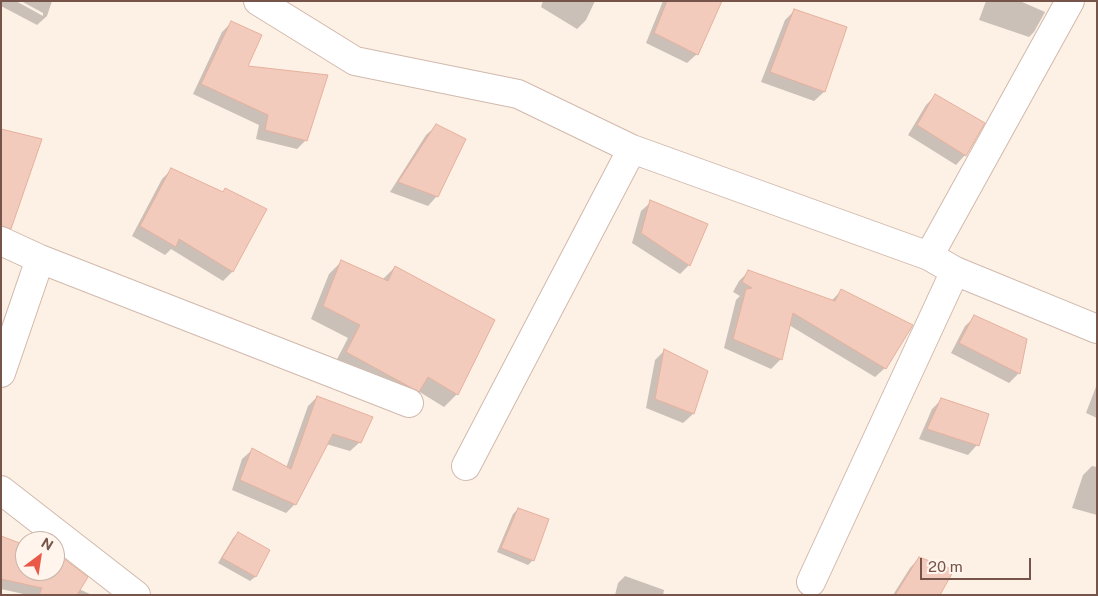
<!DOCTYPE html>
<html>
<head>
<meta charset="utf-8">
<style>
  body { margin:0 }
  #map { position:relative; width:1098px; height:596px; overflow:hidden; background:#fdf1e5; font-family:"Public Sans",sans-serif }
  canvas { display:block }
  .frame { position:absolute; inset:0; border:2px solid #775449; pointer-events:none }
  .north { position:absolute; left:15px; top:531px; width:50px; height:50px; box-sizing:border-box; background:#fff5ec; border:1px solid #c9b5ab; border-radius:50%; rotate:31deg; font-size:14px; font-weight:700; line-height:20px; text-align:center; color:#775449 }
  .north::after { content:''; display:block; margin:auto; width:18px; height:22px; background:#ea5847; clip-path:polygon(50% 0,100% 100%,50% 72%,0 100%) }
  .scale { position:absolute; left:920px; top:558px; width:111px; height:22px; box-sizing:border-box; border:2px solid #775449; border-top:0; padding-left:6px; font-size:15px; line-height:18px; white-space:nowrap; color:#775449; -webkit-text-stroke:4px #fff5ec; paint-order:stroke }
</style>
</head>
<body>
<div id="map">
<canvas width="1098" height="596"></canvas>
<div class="frame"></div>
<div class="north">N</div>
<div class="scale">20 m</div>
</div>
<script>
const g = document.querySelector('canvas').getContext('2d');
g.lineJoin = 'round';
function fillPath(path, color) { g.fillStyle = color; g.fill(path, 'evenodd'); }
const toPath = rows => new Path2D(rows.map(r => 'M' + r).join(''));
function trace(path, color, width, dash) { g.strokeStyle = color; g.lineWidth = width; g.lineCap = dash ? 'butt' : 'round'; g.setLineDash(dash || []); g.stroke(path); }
fillPath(toPath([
  [1,1,16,1,43,16,43,13,21,1,52,1,47,16,37,25,1,6],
  [543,1,595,1,586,20,577,29,541,7],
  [663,1,713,1,697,54,687,63,646,43],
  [986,1,1020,1,1045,12,1034,32,1029,37,979,20],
  [794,11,846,27,824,92,814,101,761,82,785,20],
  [231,23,246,67,306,140,297,149,256,139,259,125,193,94,222,32],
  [936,95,965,155,956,165,908,135,926,105],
  [436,126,437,196,428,206,390,192,426,135],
  [171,170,222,193,265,210,232,272,223,281,171,249,165,255,132,236,162,179],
  [651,202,689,265,680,274,632,243,641,211],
  [341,262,382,280,395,267,493,320,457,394,444,407,418,391,405,404,334,365,348,338,311,319,329,274],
  [748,272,831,301,841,291,885,368,875,377,789,325,781,359,771,369,724,348,736,300,740,296,733,292,739,281],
  [975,317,1025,339,1018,374,1009,383,951,353,965,326],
  [664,351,707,371,693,414,683,423,646,408,655,360],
  [1097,384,1097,418,1086,413],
  [317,397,360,442,350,451,326,444,295,504,286,513,232,490,242,459,252,450,286,468,308,406],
  [941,400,977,445,968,455,919,439,932,409],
  [1092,466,1097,467,1097,515,1072,508,1083,475],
  [518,509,533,560,528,565,497,552,513,514],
  [238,533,269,551,255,577,250,581,218,563,233,538],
  [1,538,25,546,25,571,55,571,55,557,79,589,92,595,28,595,1,589],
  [919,558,938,595,893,595,910,568],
  [625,576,664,590,663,595,615,595,618,583]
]), '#0003');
const building = toPath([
  [667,1,722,1,698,55,654,33,667,1],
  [794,9,847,27,825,92,770,72,794,9],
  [231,21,262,35,248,66,328,75,307,141,265,130,268,115,201,84,231,21],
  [935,94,985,123,966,156,917,125,935,94],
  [436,124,466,139,438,197,398,182,436,124],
  [1,129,42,139,11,229,1,226,1,129],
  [171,168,223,192,225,188,267,209,233,272,179,239,176,247,140,226,171,168],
  [650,200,708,224,690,266,641,233,650,200],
  [341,260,388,281,395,266,495,320,458,395,428,377,419,392,346,352,360,325,323,306,341,260],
  [748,270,835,301,841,289,913,325,886,369,793,313,782,360,733,339,746,289,752,288,742,282,748,270],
  [974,315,1027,339,1020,374,959,343,974,315],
  [664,349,708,371,694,414,655,399,664,349],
  [317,396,373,417,361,443,333,434,296,505,240,480,252,448,291,469,317,396],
  [941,398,989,414,979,446,927,429,941,398],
  [518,508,549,519,534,561,501,548,518,508],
  [238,532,270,550,256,577,222,558,238,532],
  [1,536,25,545,25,571,55,571,55,555,63,558,88,577,77,595,39,595,42,588,1,579,1,536],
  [919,557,954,570,940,595,895,595,919,557]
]);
fillPath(building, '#f3cbbc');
trace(building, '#e6af9c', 1);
const minor = toPath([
  [258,1,355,61,518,94,632,149,929,256,955,271,1097,329],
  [1,241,40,259,409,403],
  [929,256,1070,1],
  [1,373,40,259],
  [466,466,632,149],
  [1,490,136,595],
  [811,582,955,271]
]);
trace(minor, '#d1b9ad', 30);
trace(minor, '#fff', 28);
</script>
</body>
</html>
